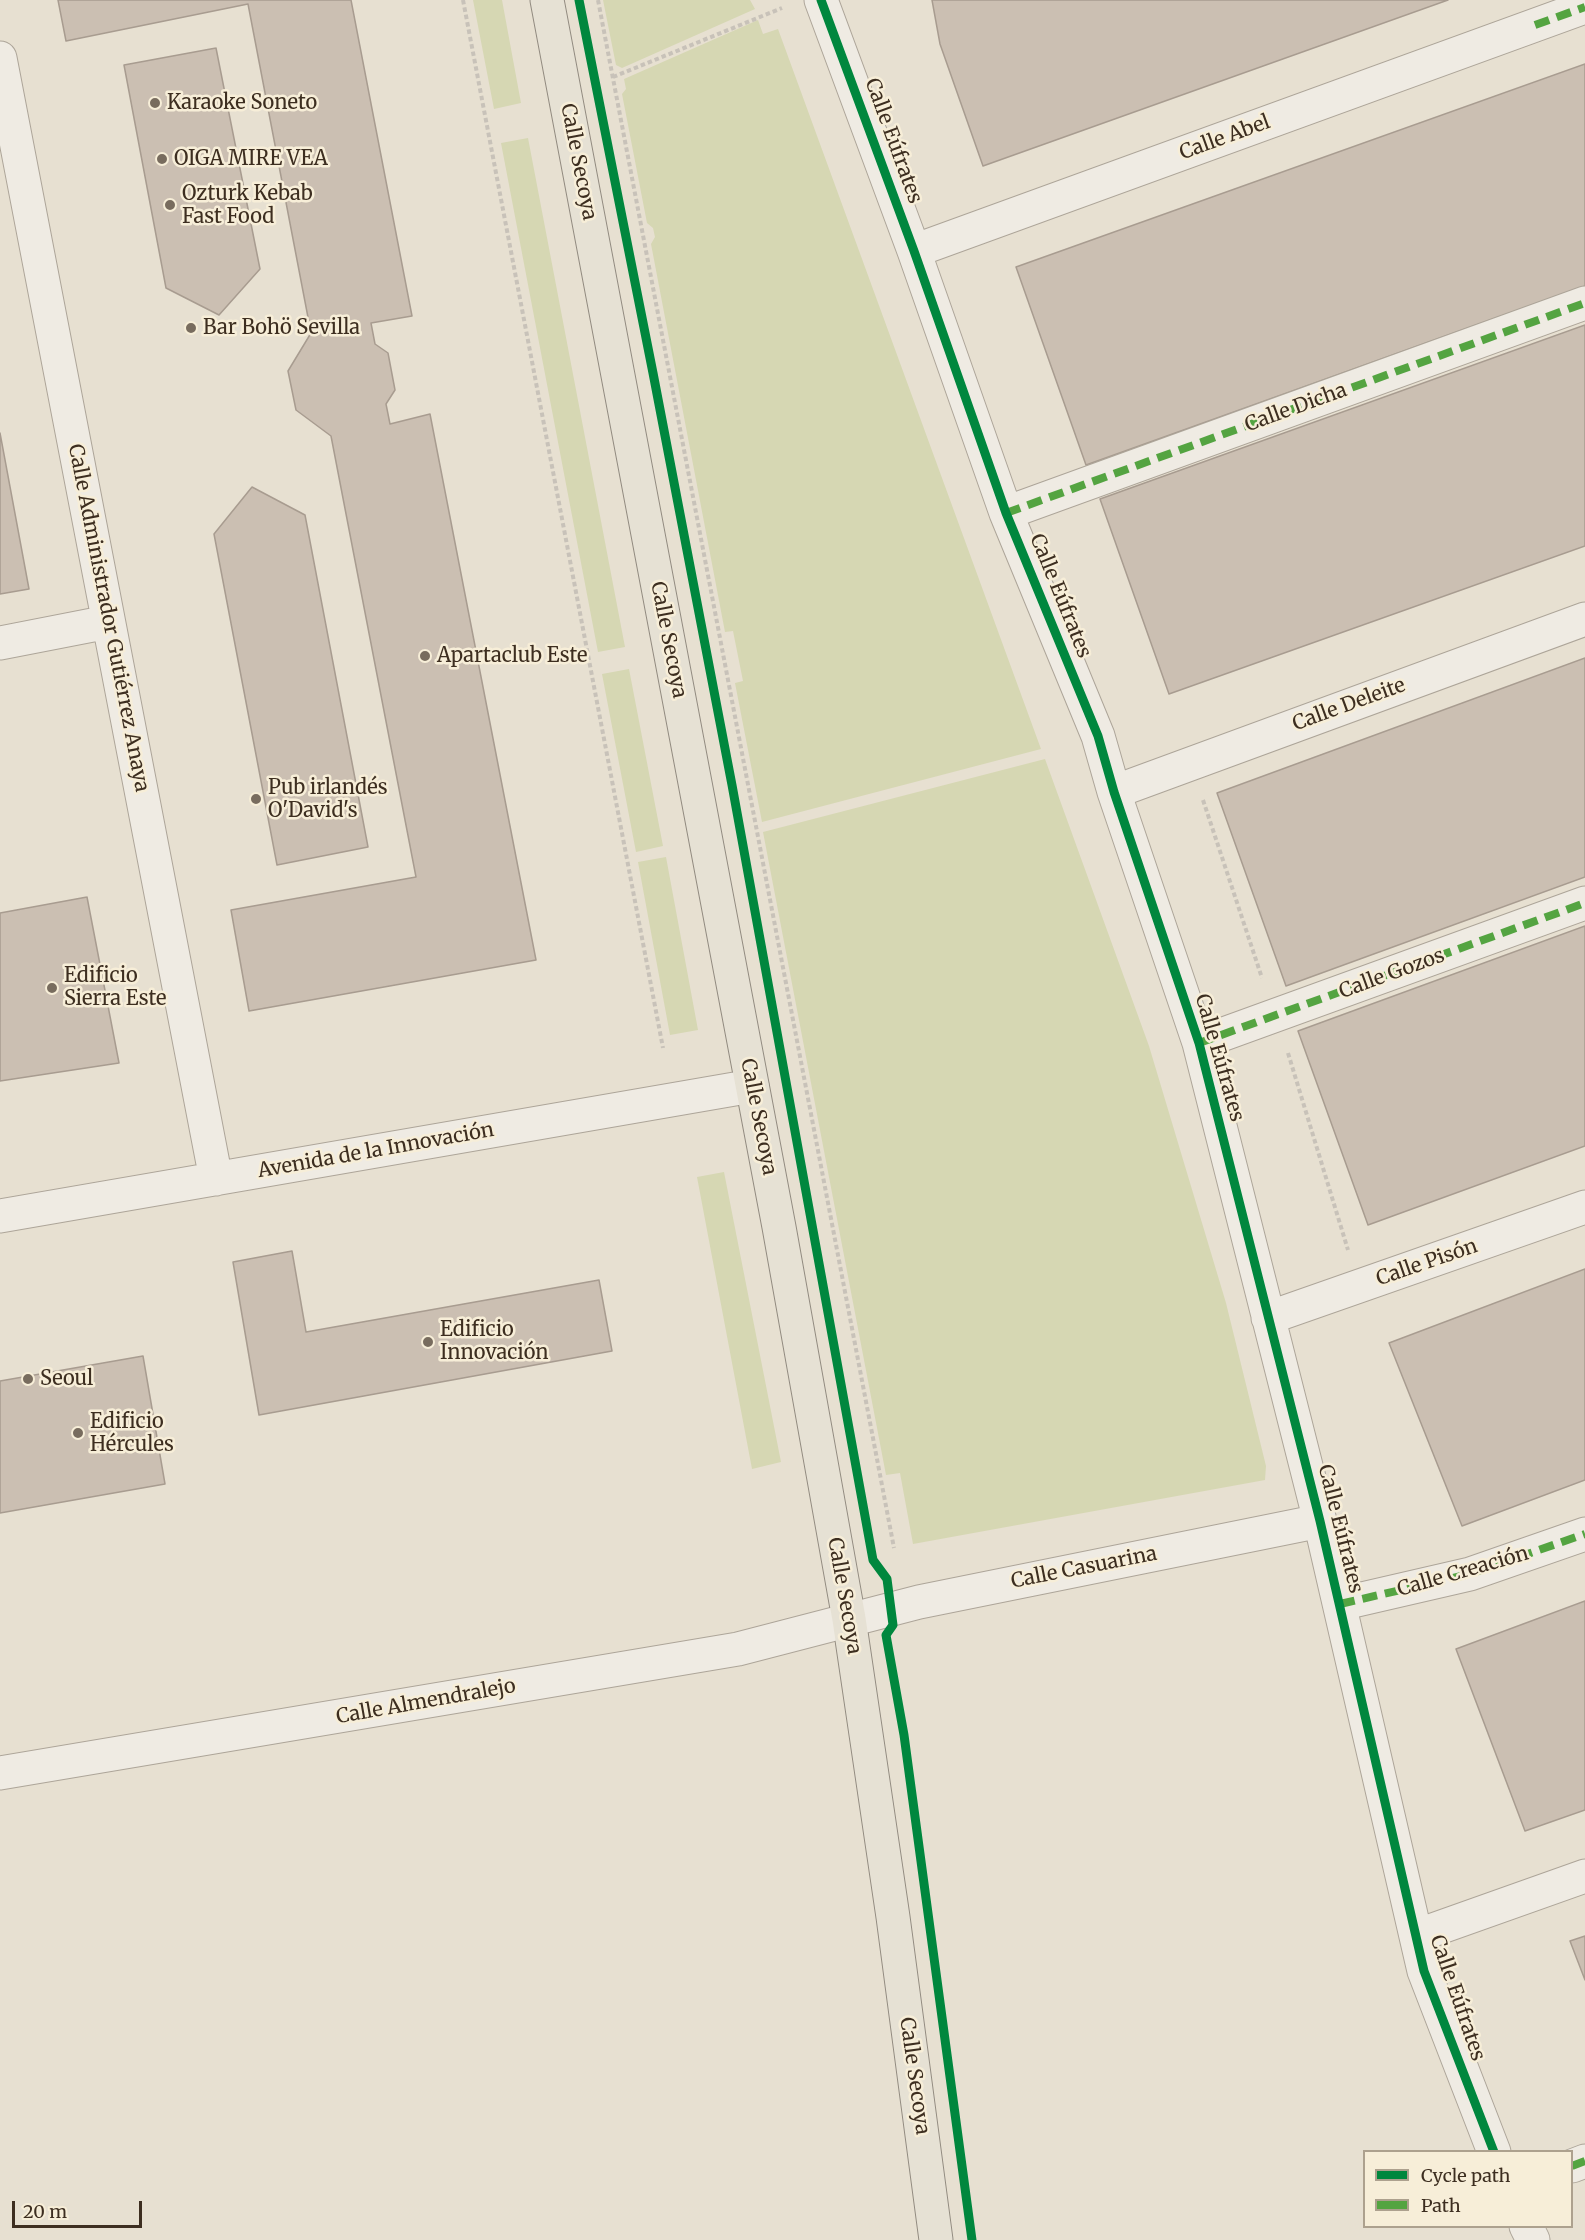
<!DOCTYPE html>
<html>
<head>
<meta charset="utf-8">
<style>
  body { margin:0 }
  #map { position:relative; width:1585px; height:2240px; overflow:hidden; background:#e7e0d1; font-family:Merriweather,serif }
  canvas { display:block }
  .legend { position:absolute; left:1363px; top:2150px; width:210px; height:78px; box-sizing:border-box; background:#f7eed8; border:2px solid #ada18e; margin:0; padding:8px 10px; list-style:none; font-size:18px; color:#3d2e20 }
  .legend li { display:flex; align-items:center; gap:12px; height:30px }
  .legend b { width:30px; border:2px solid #ada18e }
  .scale { position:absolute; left:12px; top:2201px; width:130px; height:27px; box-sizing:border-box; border:3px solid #3d2e20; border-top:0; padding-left:8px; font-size:18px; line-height:21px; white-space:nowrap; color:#3d2e20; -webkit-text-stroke:4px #f7eed8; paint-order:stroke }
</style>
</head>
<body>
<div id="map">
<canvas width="1585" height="2240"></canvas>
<ul class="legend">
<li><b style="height:8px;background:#00873e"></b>Cycle path</li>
<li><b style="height:8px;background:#54a441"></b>Path</li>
</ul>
<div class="scale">20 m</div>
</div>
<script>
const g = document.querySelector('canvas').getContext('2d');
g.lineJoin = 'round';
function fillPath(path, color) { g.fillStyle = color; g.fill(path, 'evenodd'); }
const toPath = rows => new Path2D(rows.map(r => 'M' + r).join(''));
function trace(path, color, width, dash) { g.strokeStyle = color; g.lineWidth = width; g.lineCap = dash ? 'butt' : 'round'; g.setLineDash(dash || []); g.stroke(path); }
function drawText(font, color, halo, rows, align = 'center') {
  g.font = font + ' Merriweather,serif'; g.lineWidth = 5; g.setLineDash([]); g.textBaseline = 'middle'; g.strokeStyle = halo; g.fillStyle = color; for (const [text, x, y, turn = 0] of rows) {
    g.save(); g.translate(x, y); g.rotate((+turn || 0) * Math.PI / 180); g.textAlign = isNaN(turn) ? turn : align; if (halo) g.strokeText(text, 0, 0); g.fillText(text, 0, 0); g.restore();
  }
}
fillPath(toPath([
  [473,0,502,0,521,103,494,109],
  [603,0,750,0,755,9,622,68,616,65],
  [758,20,763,34,778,29,1041,749,762,822,735,683,743,681,733,631,725,632,651,244,655,237,653,228,647,223,622,94,626,89,624,79],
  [528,138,625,647,598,652,501,143],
  [629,669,663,846,636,852,602,674],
  [1045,759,1149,1046,1226,1303,1266,1466,1265,1480,913,1544,900,1473,886,1475,763,832],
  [666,857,698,1030,670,1035,638,862],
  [724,1172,781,1462,752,1469,697,1177]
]), '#d6d7b3');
const building = toPath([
  [58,0,351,0,412,316,371,323,375,344,388,353,395,390,386,404,390,424,430,414,536,960,249,1011,231,910,416,877,331,436,296,410,288,371,311,333,248,4,66,41,58,0],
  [932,0,1448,0,983,166,940,44,932,0],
  [216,48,260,269,219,315,166,288,124,65,216,48],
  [1585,64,1585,286,1086,465,1016,267,1585,64],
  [1585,325,1585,546,1169,694,1100,499,1585,325],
  [0,433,29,589,0,594,0,433],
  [252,487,305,515,368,847,277,865,214,534,252,487],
  [1585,658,1585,877,1286,986,1217,793,1585,658],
  [87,897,119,1063,0,1081,0,913,87,897],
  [1585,926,1585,1146,1368,1225,1298,1031,1585,926],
  [292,1251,306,1332,599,1280,612,1351,259,1415,233,1262,292,1251],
  [1585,1269,1585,1480,1462,1526,1389,1343,1585,1269],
  [143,1356,165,1484,0,1513,0,1381,143,1356],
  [1585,1601,1585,1810,1525,1831,1456,1649,1585,1601],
  [1585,1936,1585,1980,1570,1941,1585,1936]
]);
fillPath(building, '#cbbfb2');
trace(building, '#a89c90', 1.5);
const minor = toPath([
  [821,0,914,251,1006,513,1098,736,1114,792,1199,1043,1320,1521,1424,1971,1494,2152],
  [0,58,216,1179],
  [914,251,1585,7],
  [1006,513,1585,303],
  [0,643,108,622],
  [1114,792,1585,619],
  [1199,1043,1585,903],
  [0,1216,752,1086],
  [1268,1318,1585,1207],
  [1340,1604,1470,1574,1585,1534],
  [0,1773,738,1649,919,1602,1320,1521],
  [1416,1936,1585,1876],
  [1572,2166,1585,2161],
  [1526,2226,1533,2240]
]);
const major = toPath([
  [547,0,779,1227,849,1619,893,1917,936,2240]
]);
trace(minor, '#ada599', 35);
trace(major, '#928b80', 35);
trace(toPath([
  [463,0,663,1048],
  [598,0,894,1548],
  [613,77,782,8],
  [1203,800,1262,978],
  [1288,1053,1348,1250]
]), '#c8c2b9', 4, [4.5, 3]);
trace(minor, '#efebe3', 33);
trace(major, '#e6e1d4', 33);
trace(toPath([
  [1535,25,1585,7],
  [1006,513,1585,303],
  [1199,1043,1585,903],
  [1340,1604,1470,1574,1585,1534],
  [1572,2166,1585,2161]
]), '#54a441', 8, [15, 8]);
trace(toPath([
  [579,0,653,373,732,785,873,1560,887,1579,893,1625,886,1635,904,1735,972,2240],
  [821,0,914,251,1006,513,1098,736,1114,792,1199,1043,1320,1521,1424,1971,1494,2152]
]), '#00873e', 9);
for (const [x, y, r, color] of [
  [155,103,6,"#786c5e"],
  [162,159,6,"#786c5e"],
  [170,205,6,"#786c5e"],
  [191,328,6,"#786c5e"],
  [425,656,6,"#786c5e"],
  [256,799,6,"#786c5e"],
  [52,988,6,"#786c5e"],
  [428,1342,6,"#786c5e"],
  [28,1379,6,"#786c5e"],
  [78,1433,6,"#786c5e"]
]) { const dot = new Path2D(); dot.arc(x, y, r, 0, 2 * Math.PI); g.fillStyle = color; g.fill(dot); trace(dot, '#f7eed8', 2); }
drawText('20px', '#3d2e20', '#f7eed8', [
  ["Karaoke Soneto",167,103],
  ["OIGA MIRE VEA",174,159],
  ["Ozturk Kebab",182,194],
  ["Fast Food",182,217],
  ["Bar Bohö Sevilla",203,328],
  ["Apartaclub Este",437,656],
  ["Pub irlandés",268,788],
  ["O'David's",268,811],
  ["Edificio",64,976],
  ["Sierra Este",64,999],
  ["Edificio",440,1330],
  ["Innovación",440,1353],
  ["Seoul",40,1379],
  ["Edificio",90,1422],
  ["Hércules",90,1445]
], 'left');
drawText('20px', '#3d2e20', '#f7eed8', [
  ["Calle Abel",1225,138,-20],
  ["Calle Eúfrates",893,141,70],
  ["Calle Secoya",578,162,79],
  ["Calle Dicha",1296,408,-20],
  ["Calle Eúfrates",1060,596,68],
  ["Calle Administrador Gutiérrez Anaya",108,618,79],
  ["Calle Secoya",668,640,79],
  ["Calle Deleite",1349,705,-20],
  ["Calle Gozos",1392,974,-20],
  ["Calle Eúfrates",1219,1058,74],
  ["Calle Secoya",758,1117,79],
  ["Avenida de la Innovación",376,1151,-10],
  ["Calle Pisón",1427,1263,-19],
  ["Calle Eúfrates",1340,1529,76],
  ["Calle Casuarina",1084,1568,-11],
  ["Calle Creación",1463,1572,-16],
  ["Calle Secoya",844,1596,80],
  ["Calle Almendralejo",426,1702,-10],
  ["Calle Eúfrates",1457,1998,71],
  ["Calle Secoya",914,2076,82]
]);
</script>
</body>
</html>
